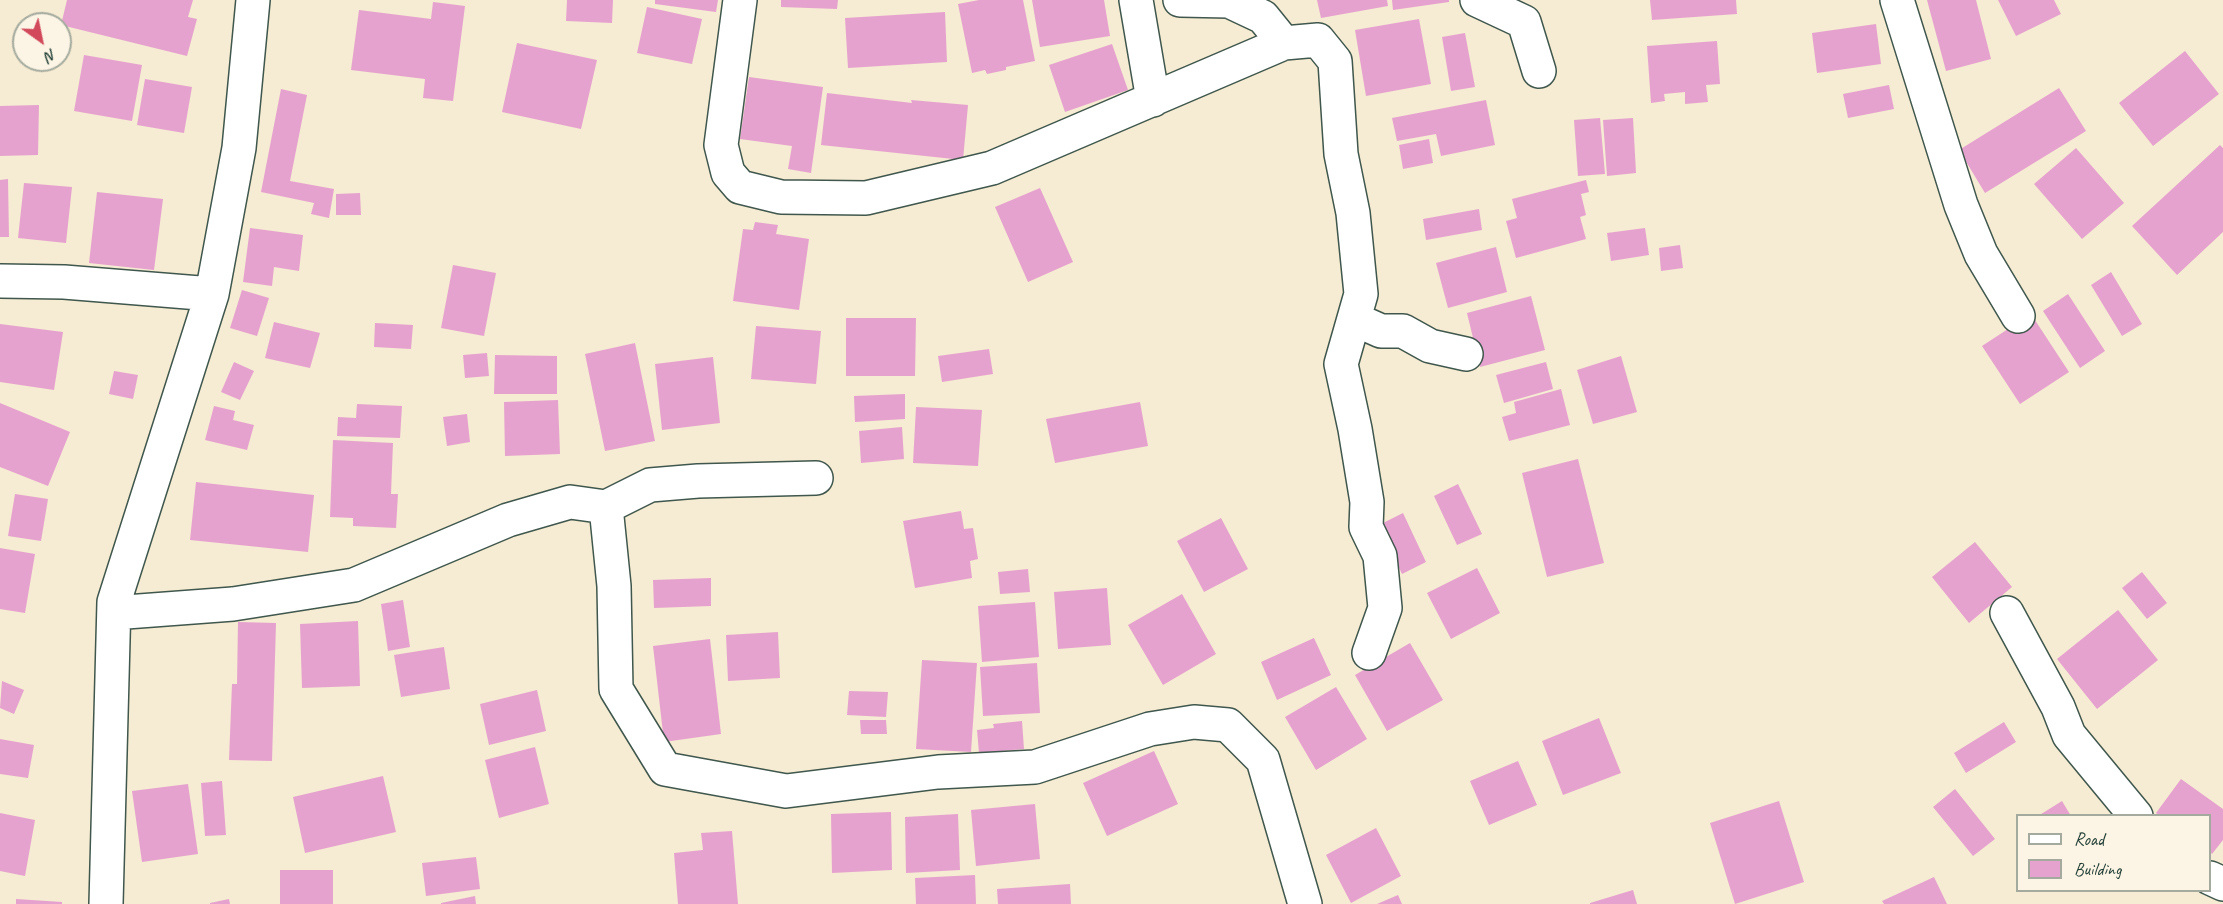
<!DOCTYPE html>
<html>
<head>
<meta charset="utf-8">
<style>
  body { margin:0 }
  #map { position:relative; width:2223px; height:904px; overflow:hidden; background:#f6ebd3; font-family:Caveat,sans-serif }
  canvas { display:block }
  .legend { position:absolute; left:2016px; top:814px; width:195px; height:78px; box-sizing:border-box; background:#fcf5e5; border:2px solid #a4ab9e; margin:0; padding:8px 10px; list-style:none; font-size:18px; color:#1f3d34 }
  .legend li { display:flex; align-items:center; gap:12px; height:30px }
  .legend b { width:30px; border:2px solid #a4ab9e }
  .north { position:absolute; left:12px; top:12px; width:60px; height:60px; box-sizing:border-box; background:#fcf5e5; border:2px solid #a4ab9e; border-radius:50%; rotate:147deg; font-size:16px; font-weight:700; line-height:24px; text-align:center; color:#1f3d34 }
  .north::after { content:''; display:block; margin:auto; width:21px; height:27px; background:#d1495b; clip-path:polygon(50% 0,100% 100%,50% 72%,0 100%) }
</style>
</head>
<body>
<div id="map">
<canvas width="2223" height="904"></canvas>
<ul class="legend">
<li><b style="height:8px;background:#fff"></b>Road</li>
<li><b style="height:16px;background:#e6a2ce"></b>Building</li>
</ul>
<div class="north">N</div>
</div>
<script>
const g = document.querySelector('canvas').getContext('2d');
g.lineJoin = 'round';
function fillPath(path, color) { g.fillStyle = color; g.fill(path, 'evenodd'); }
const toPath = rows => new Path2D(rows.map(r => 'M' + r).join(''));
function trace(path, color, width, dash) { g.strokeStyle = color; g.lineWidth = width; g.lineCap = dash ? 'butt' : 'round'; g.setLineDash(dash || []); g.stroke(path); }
fillPath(toPath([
  [67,0,193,0,188,17,197,19,187,56,61,25],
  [567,0,613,0,612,23,566,21],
  [655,0,718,0,716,12,655,4],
  [781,0,838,0,837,9,781,7],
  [979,0,1023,0,1035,61,1006,67,1006,70,987,74,985,70,972,73,958,4],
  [1032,0,1104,0,1110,36,1040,47],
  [1317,0,1387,0,1388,6,1321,18],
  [1392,0,1449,0,1449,2,1393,10],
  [1650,0,1736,0,1737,14,1652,20],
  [1927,0,1976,0,1991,59,1946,71],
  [1998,0,2054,0,2061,14,2016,36],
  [433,2,465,6,453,101,423,98,425,79,351,70,359,10,431,19],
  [647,7,702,19,692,64,637,53],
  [945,12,947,62,848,68,845,18],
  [1419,19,1431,84,1366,96,1355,30],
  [1876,24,1881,64,1817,73,1812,33],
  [1465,33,1475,87,1451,91,1442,37],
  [1717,41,1720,84,1706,85,1708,102,1685,104,1685,92,1664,94,1665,101,1651,103,1647,46],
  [517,43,597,60,581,129,502,112],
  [1112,44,1128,90,1065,112,1049,65],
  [2185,51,2219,94,2153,146,2119,103],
  [84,55,142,65,132,121,74,111],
  [749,77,823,87,811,173,788,169,792,146,740,139],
  [145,79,192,87,184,133,137,125],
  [1889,85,1894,109,1848,118,1843,94],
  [2059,88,2086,131,1985,193,1959,150],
  [281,89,307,95,290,181,334,189,329,218,311,214,314,203,261,192],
  [827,93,912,103,911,100,968,105,963,160,821,145],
  [1486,100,1495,145,1441,156,1436,134,1397,141,1392,118],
  [39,105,38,155,0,156,0,106],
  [1600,118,1605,174,1578,176,1574,120],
  [1633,118,1636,173,1607,176,1603,120],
  [1429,139,1433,163,1403,169,1399,145],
  [2220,145,2223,148,2223,232,2177,275,2132,226],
  [2076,148,2124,203,2082,239,2034,184],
  [8,179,9,237,0,237,0,180],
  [1586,180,1589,192,1581,194,1586,215,1580,217,1586,239,1516,258,1506,221,1517,218,1512,199],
  [24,183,72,187,66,243,18,238],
  [1040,188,1073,262,1028,282,995,207],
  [97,192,163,199,154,270,89,263],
  [360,193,361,215,336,215,336,194],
  [1479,209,1482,230,1426,240,1423,219],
  [755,222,778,225,776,234,809,239,799,310,733,301,743,229,753,230],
  [250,228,303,235,299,271,274,267,272,286,243,282],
  [1645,228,1649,255,1611,261,1607,233],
  [1680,245,1683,268,1661,271,1659,248],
  [1496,247,1507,292,1448,308,1436,263],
  [453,265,496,273,484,336,441,328],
  [2111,272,2142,324,2122,336,2091,285],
  [242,290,269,298,257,336,230,328],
  [2068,294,2105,351,2080,368,2043,311],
  [1531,296,1545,350,1480,367,1467,313],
  [2031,314,2069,372,2020,404,1982,346],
  [846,318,916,318,915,376,846,376],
  [274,322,320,333,310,368,265,358],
  [375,323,413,325,411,349,374,347],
  [0,324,63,332,54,390,0,382],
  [756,326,821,331,816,384,751,379],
  [635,343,655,441,605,451,585,354],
  [989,349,993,374,942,382,938,356],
  [487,353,489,376,465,378,463,355],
  [495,355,557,356,557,394,494,394],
  [1621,356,1637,412,1593,424,1577,370],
  [713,357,720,423,662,430,655,364],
  [234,362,254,371,240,400,221,392],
  [1546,362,1553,389,1504,403,1496,375],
  [114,371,138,375,133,399,109,394],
  [1561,389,1570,425,1509,441,1502,417,1516,413,1514,402],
  [905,394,905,419,855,422,854,396],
  [558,400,560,454,505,456,504,402],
  [1140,402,1148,446,1055,463,1046,419],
  [0,403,70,432,48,486,0,467],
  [357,404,402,406,400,438,337,436,338,417,356,418],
  [214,406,235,411,233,420,254,425,247,450,205,440],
  [916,407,982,410,978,466,913,463],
  [467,414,470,442,447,446,443,417],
  [902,427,904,459,861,463,859,431],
  [333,440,393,443,391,494,398,494,396,528,353,526,353,518,330,517],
  [1578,459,1604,563,1547,577,1522,473],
  [196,482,314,495,308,552,190,540],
  [1458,484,1482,534,1457,545,1434,496],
  [15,494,48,499,41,541,8,536],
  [961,511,964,529,973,528,978,559,970,561,972,578,915,588,903,521],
  [1403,513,1426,562,1402,574,1379,525],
  [1221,518,1248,569,1204,592,1177,541],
  [1975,542,2012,587,1969,623,1932,577],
  [0,548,35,554,25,613,0,609],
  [1477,568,1500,613,1451,639,1427,593],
  [1028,569,1030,592,1000,594,998,572],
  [2142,572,2167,603,2147,619,2122,588],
  [711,578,711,606,654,608,653,580],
  [1107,588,1111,645,1058,649,1054,592],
  [1182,594,1216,654,1163,685,1128,625],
  [403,600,410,647,388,651,381,604],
  [1035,602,1039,657,982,662,978,606],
  [2118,610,2158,660,2097,709,2057,659],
  [358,621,360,686,302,688,300,624],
  [238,622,276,623,272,761,229,760,232,684,237,684],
  [778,632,780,678,728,681,726,635],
  [1314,638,1331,675,1277,700,1261,662],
  [710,639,721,734,664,742,653,646],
  [1410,643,1443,700,1387,731,1355,675],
  [444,647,450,689,401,697,394,655],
  [922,660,977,663,971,752,916,749],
  [1037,663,1040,713,983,716,980,667],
  [2,681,24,690,14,714,0,708],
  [1336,687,1367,739,1316,770,1285,717],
  [537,690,546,731,489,745,480,704],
  [849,691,888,692,886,717,847,715],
  [1599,718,1621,773,1563,795,1542,741],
  [860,720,886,720,887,734,861,734],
  [1022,721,1024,749,979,753,977,730,994,728,993,724],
  [2004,722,2016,742,1966,773,1954,753],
  [0,739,34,745,28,778,0,774],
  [535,747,549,804,499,818,485,760],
  [1154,751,1178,804,1107,836,1083,783],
  [1518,761,1537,805,1489,825,1470,781],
  [383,776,396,832,305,853,293,797],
  [2181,779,2223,809,2223,840,2212,854,2210,852,2210,816,2160,816,2156,813],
  [222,781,226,835,205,836,201,783],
  [188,784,198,854,142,862,132,791],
  [1955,789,1995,839,1973,856,1933,807],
  [1779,801,1804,882,1735,904,1710,823],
  [2062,801,2071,816,2038,816],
  [1035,804,1040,859,976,866,971,810],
  [891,812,892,870,832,873,831,814],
  [0,813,35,820,25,876,0,871],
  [958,814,960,870,906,873,905,817],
  [1376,828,1401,876,1351,903,1326,855],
  [732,831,738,904,678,904,674,853,703,850,701,833],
  [476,857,480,889,426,896,422,863],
  [280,870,333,870,333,904,280,904],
  [975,875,976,904,916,904,915,878],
  [1934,877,1947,904,1884,904,1882,901],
  [1070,884,1071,904,998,904,997,889],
  [1633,890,1637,904,1590,904,1590,903],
  [1398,895,1402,904,1377,904],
  [475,896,476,904,441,904,441,903],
  [16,899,62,902,62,904,16,904],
  [229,899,230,904,210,904,210,903]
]), '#e6a2ce');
const minor = toPath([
  [740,0,721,145,728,173,740,187,781,197,866,198,992,168,1284,43],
  [1136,0,1153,100],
  [1180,0,1229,1,1263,17,1284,43,1318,40,1335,61,1341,154,1353,213,1361,294,1341,364,1355,429,1367,502,1366,527,1380,556,1385,608,1369,653],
  [1477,0,1524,22,1539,71],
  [1897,0,1961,205,1981,254,2018,316],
  [0,281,64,282,212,294],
  [1354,319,1381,331,1403,331,1430,346,1466,354],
  [606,507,614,586,616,689,665,769,786,791,938,772,1035,767,1150,729,1194,722,1228,725,1263,760,1305,904],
  [114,602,126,612,233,604,354,585,508,520,570,502,606,507,650,485,698,481,816,478],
  [2007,613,2058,707,2069,735,2136,816],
  [2210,878,2223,884],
  [106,904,114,602,212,294,239,148,253,0]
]);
trace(minor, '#3f574c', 36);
trace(minor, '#fff', 33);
</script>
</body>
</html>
